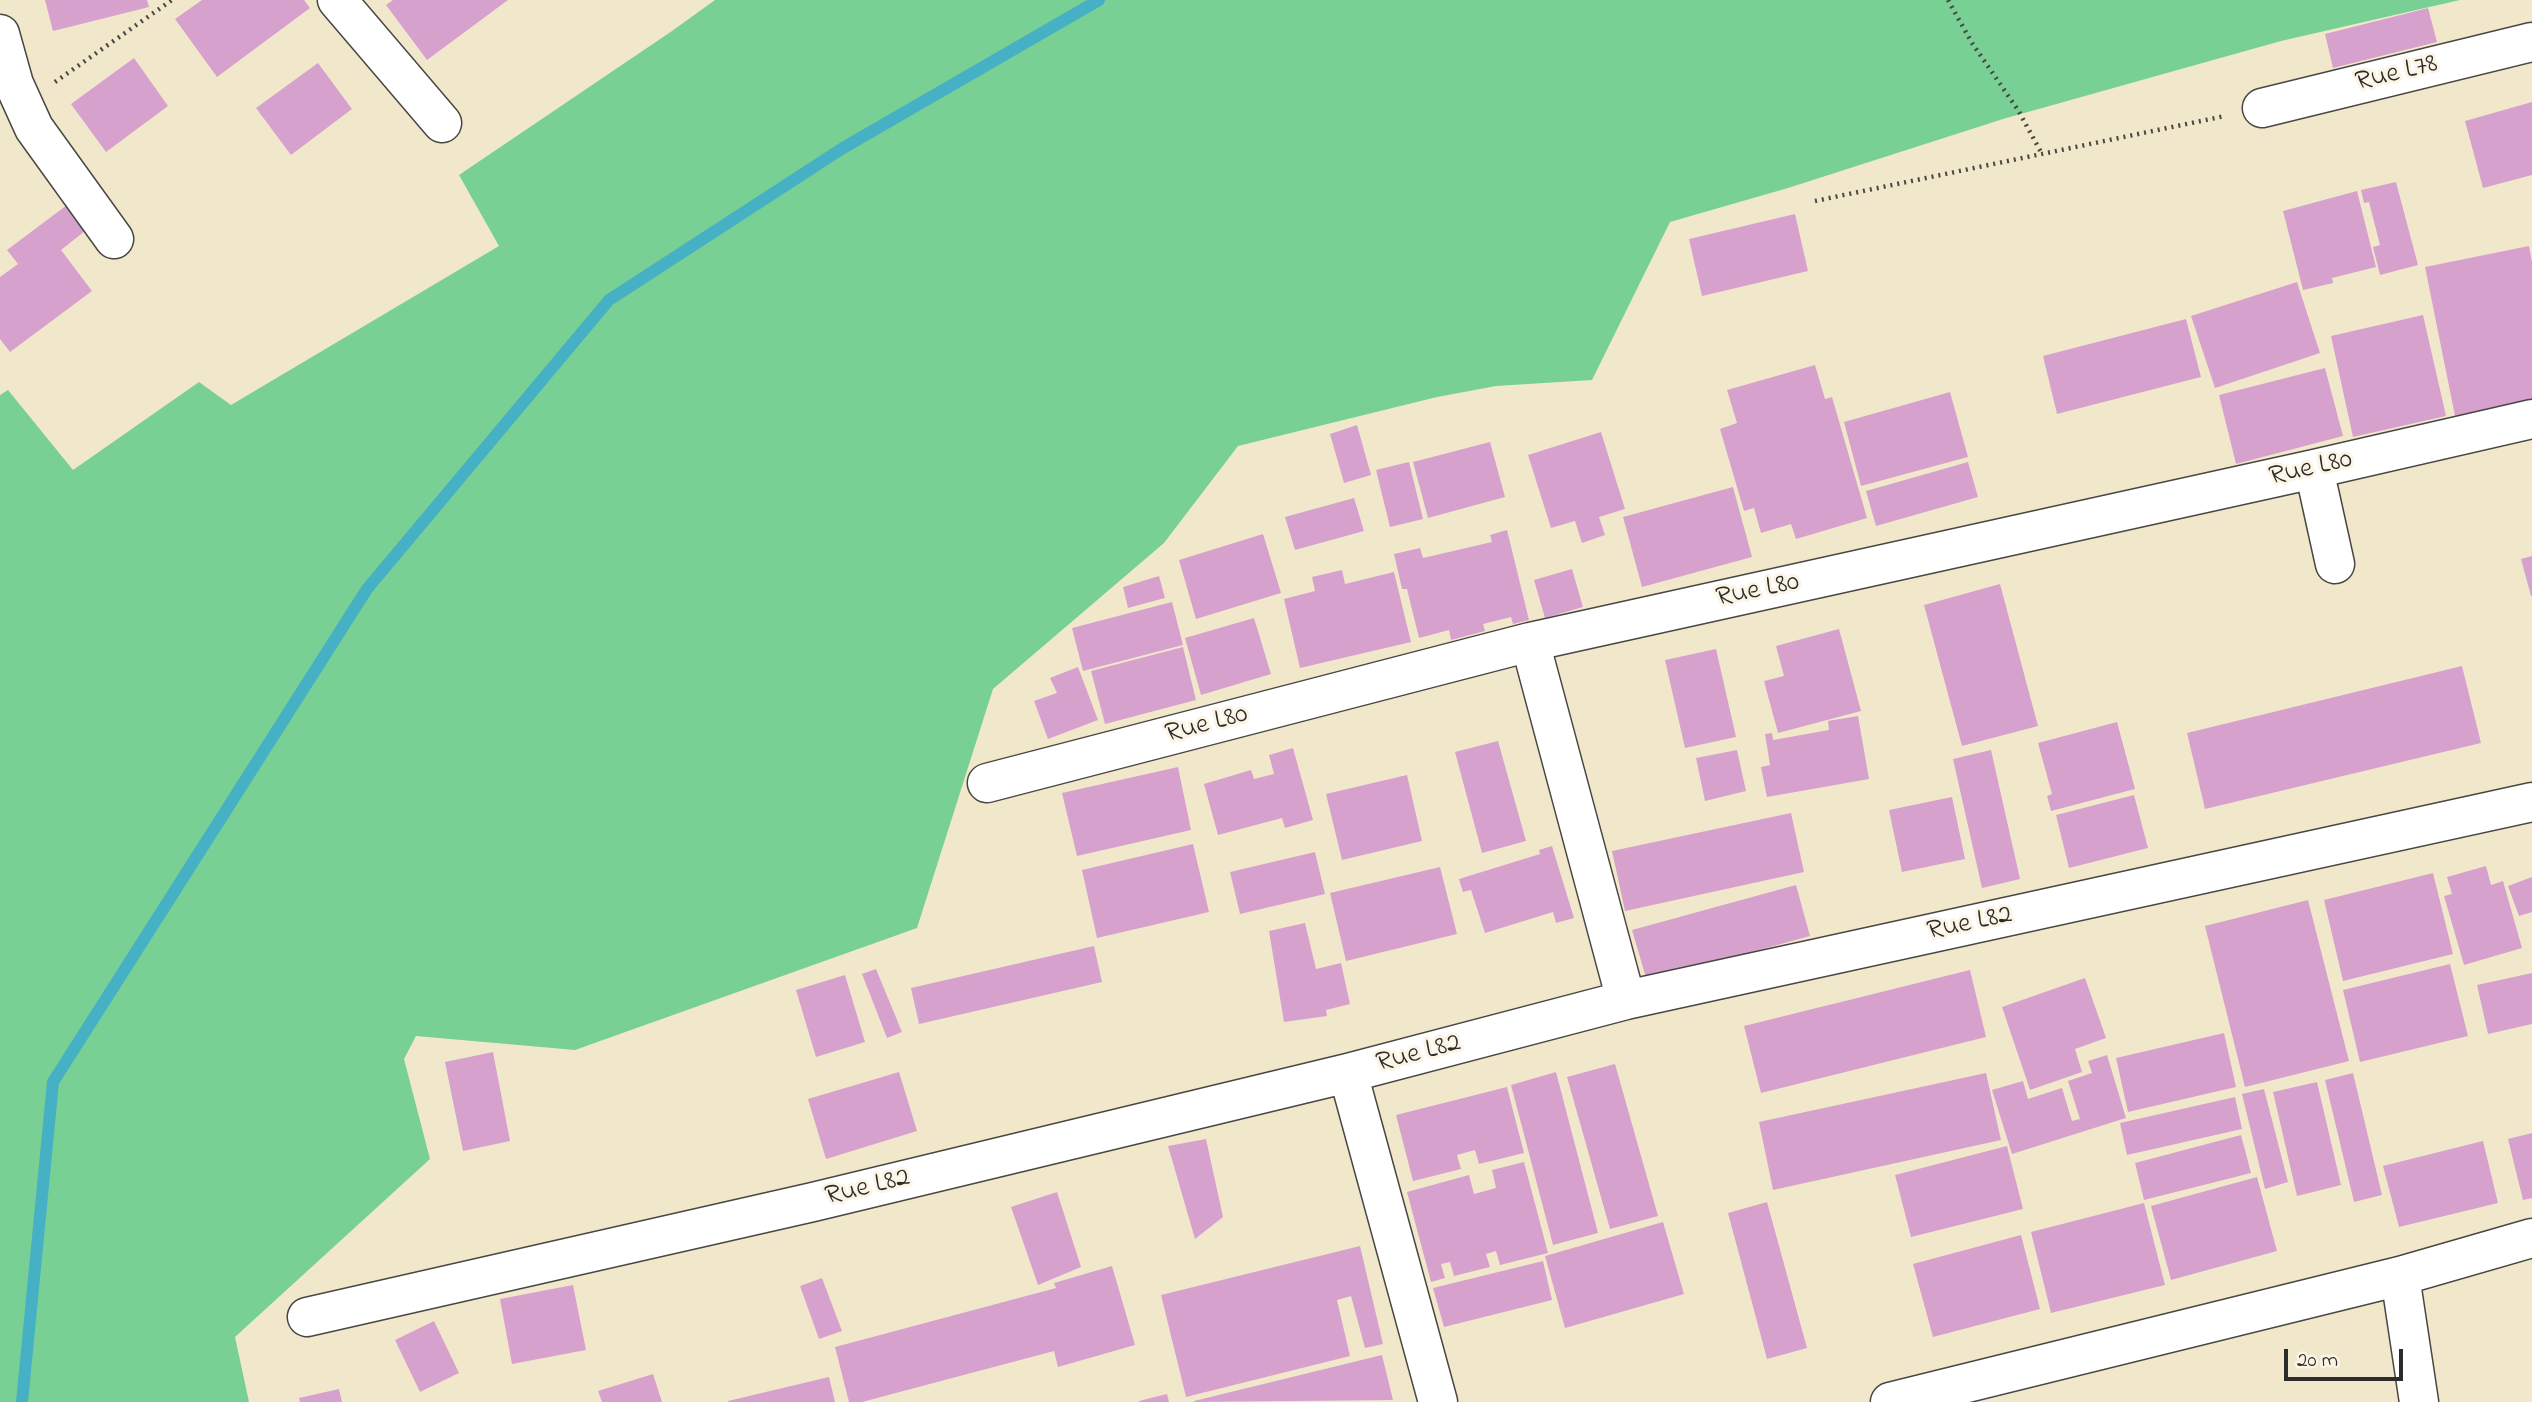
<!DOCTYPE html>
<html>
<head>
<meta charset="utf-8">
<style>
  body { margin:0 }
  #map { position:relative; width:2532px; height:1402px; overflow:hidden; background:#f1e8cb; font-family:"Indie Flower",sans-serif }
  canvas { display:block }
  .scale { position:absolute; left:2284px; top:1349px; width:119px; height:32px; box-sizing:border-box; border:4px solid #2b2b2b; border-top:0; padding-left:9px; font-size:21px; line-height:24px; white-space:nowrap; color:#2b2b2b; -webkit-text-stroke:5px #fcf5e5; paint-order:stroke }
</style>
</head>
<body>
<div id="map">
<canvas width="2532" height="1402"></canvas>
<div class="scale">20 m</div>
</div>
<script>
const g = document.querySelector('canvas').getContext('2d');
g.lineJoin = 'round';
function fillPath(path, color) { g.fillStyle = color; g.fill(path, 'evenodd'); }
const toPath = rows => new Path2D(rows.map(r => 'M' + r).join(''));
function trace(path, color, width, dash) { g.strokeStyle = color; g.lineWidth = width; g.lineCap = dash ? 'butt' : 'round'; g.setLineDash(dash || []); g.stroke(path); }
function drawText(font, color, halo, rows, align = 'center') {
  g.font = font + ' "Indie Flower",sans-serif'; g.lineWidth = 6; g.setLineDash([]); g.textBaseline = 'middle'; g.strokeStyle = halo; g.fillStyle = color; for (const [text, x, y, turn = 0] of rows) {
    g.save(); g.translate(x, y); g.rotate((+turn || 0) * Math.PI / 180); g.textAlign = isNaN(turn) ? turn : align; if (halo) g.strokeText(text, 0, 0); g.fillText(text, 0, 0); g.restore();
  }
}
fillPath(toPath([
  [715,0,2460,0,2281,41,2003,119,1788,188,1670,222,1592,380,1496,386,1437,397,1238,446,1164,543,993,689,917,928,575,1050,416,1036,404,1059,430,1159,235,1337,249,1402,0,1402,0,395,8,390,73,470,199,382,231,405,499,246,459,175,672,31]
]), '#79d095');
trace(toPath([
  [22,1402,53,1082,367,589,609,300,843,148,1099,0]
]), '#46b0c4', 12);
fillPath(toPath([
  [45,0,147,0,149,7,53,31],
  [202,0,304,0,310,8,217,77,175,19],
  [393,0,508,0,427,60,386,5],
  [2428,8,2437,42,2333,68,2325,34],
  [134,58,168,106,106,152,71,104],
  [318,63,352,109,291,155,256,108],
  [2532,102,2532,175,2483,188,2465,121],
  [2396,182,2418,265,2380,275,2373,247,2380,245,2369,202,2364,203,2361,190],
  [2357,191,2376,267,2332,278,2333,283,2303,290,2283,211],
  [71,202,90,227,61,250,92,291,10,352,0,339,0,277,18,264,7,250],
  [1795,214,1808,271,1702,296,1689,239],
  [2529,246,2532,262,2532,400,2455,416,2425,267],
  [2297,282,2320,353,2215,388,2191,316],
  [2423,315,2446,416,2353,437,2331,336],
  [2186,319,2201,377,2057,414,2043,356],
  [1815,365,1825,399,1832,397,1867,518,1796,539,1791,524,1761,533,1754,508,1744,511,1720,429,1737,423,1727,390],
  [2325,368,2343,436,2236,464,2219,395],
  [1950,392,1968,457,1861,486,1844,422],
  [1357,425,1371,475,1344,483,1330,434],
  [1601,432,1625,509,1599,517,1605,535,1582,543,1575,521,1551,528,1528,455],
  [1490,442,1505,497,1428,518,1413,462],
  [1409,462,1423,519,1390,527,1376,470],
  [1968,462,1978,497,1876,526,1866,491],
  [1733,487,1752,557,1642,587,1623,517],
  [1354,498,1364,531,1295,550,1285,517],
  [1507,530,1529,620,1513,624,1511,617,1483,624,1485,631,1451,640,1449,630,1419,638,1407,589,1402,589,1394,554,1420,548,1423,558,1492,542,1490,535],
  [1263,534,1281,593,1196,619,1179,560],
  [2532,556,2532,596,2531,596,2521,559],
  [1572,569,1583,607,1545,618,1534,580],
  [1342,570,1345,584,1394,572,1411,642,1300,668,1284,599,1315,591,1312,577],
  [1159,576,1165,598,1128,608,1123,587],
  [2000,584,2038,726,1962,746,1924,605],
  [1172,602,1183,645,1083,671,1072,628],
  [1254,618,1271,674,1201,695,1185,638],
  [1839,629,1861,711,1778,733,1764,681,1784,676,1776,646],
  [1183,647,1196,700,1105,724,1091,671],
  [1716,649,1736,737,1685,748,1665,660],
  [2462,666,2481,743,2205,809,2187,733],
  [1078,667,1098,720,1048,739,1034,701,1057,693,1050,678],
  [1858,716,1869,779,1767,797,1761,767,1770,765,1765,734,1772,733,1773,740,1829,730,1828,721],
  [2117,722,2135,789,2051,811,2047,796,2052,794,2038,743],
  [1498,741,1526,841,1482,853,1455,752],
  [1293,748,1313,820,1285,828,1282,818,1218,835,1204,784,1251,770,1254,779,1274,774,1269,755],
  [1737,750,1746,791,1705,801,1696,758],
  [1991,750,2020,879,1982,888,1953,759],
  [1178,767,1191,830,1077,856,1062,793],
  [1407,775,1422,841,1342,860,1326,794],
  [2134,795,2148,848,2069,868,2056,815],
  [1952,797,1965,859,1902,872,1889,810],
  [1791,813,1804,872,1625,911,1612,851],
  [1193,844,1209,912,1097,938,1082,870],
  [1552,846,1574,918,1556,923,1553,912,1485,933,1471,890,1463,892,1459,879,1540,854,1539,850],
  [1315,852,1325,894,1240,914,1230,872],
  [2486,866,2491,885,2503,881,2522,948,2464,965,2444,896,2452,894,2447,877],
  [1440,867,1457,934,1346,961,1330,893],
  [2433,873,2453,954,2343,981,2324,900],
  [2532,877,2532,912,2519,916,2508,886],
  [1796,885,1810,936,1647,981,1632,930],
  [2308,900,2349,1061,2245,1087,2205,926],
  [1305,923,1316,969,1341,963,1350,1004,1326,1010,1327,1016,1284,1022,1269,931],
  [1094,946,1102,982,919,1024,911,988],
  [2450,964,2468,1036,2360,1062,2343,990],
  [876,969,902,1032,887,1038,862,974],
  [1970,970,1986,1037,1761,1093,1744,1026],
  [2532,973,2532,1024,2488,1034,2477,985],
  [845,975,865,1042,816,1057,796,990],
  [2085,978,2106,1038,2075,1049,2082,1072,2030,1090,2002,1007],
  [2224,1033,2236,1087,2128,1112,2116,1058],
  [493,1052,510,1141,463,1151,445,1062],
  [2107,1055,2126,1118,2012,1154,1992,1090,2023,1081,2028,1099,2062,1088,2072,1121,2080,1119,2068,1081,2092,1073,2088,1061],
  [1615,1064,1658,1216,1610,1229,1567,1077],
  [899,1072,917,1131,826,1159,808,1099],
  [1556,1072,1598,1233,1553,1245,1511,1085],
  [1986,1073,2001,1140,1773,1190,1759,1122],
  [2353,1073,2382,1195,2354,1202,2325,1080],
  [2317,1082,2341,1185,2297,1196,2273,1092],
  [1507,1087,1524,1153,1479,1164,1475,1150,1457,1155,1461,1169,1413,1181,1396,1115],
  [2264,1089,2288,1182,2265,1189,2242,1094],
  [2235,1097,2242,1129,2127,1155,2120,1123],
  [2532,1133,2532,1198,2523,1200,2508,1139],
  [2241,1135,2251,1173,2144,1200,2135,1163],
  [1206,1139,1223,1217,1195,1239,1168,1146],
  [2483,1141,2498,1203,2399,1227,2383,1166],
  [2007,1146,2023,1209,1911,1237,1895,1175],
  [1524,1162,1548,1253,1500,1265,1496,1251,1486,1254,1490,1267,1454,1276,1450,1262,1441,1264,1445,1278,1431,1282,1407,1192,1469,1175,1474,1194,1496,1188,1492,1170],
  [2257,1177,2277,1251,2171,1280,2151,1206],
  [1057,1192,1081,1267,1038,1285,1011,1207],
  [1767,1202,1807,1348,1767,1359,1728,1213],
  [2144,1203,2165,1285,2051,1313,2031,1232],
  [1663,1222,1684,1294,1565,1328,1545,1256],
  [2021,1235,2040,1309,1933,1337,1913,1264],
  [1360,1246,1383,1344,1365,1348,1351,1296,1337,1300,1350,1356,1186,1397,1161,1295],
  [1543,1261,1552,1300,1444,1327,1433,1288],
  [1112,1266,1135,1345,1058,1367,1054,1351,862,1402,849,1402,835,1347,1056,1288,1054,1283],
  [822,1278,842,1331,819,1339,800,1286],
  [573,1285,586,1350,512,1364,500,1299],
  [434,1321,459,1373,420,1392,395,1340],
  [1382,1355,1393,1400,1194,1402,1194,1401],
  [653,1374,662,1402,602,1402,598,1391],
  [829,1377,835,1402,728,1402,728,1401],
  [339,1389,342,1402,300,1402,299,1398],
  [1167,1394,1169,1402,1139,1402,1139,1401]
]), '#d6a2cd');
const minor = toPath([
  [337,0,442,123],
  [0,34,14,84,34,128,114,239],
  [2262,108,2532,42],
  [2314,469,2335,564],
  [1530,642,1626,1000],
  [987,783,1530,642,2314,469,2532,419],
  [1348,1073,1438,1402],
  [2400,1276,2419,1402],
  [307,1317,813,1202,1348,1073,1626,1000,2532,802],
  [1890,1402,2400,1276,2532,1238]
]);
trace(minor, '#494743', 41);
trace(toPath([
  [1948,0,1972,43,2018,110,2042,154],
  [55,82,172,0],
  [1815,201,2225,116]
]), '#494743', 4.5, [2, 5]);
trace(minor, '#fff', 38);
drawText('28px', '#2b2b2b', '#fcf5e5', [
  ["Rue L78",2397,75,-14],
  ["Rue L80",2311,470,-13],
  ["Rue L80",1758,592,-12],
  ["Rue L80",1207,726,-15],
  ["Rue L82",1970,925,-12],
  ["Rue L82",1419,1055,-15],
  ["Rue L82",868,1189,-14]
]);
</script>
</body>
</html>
